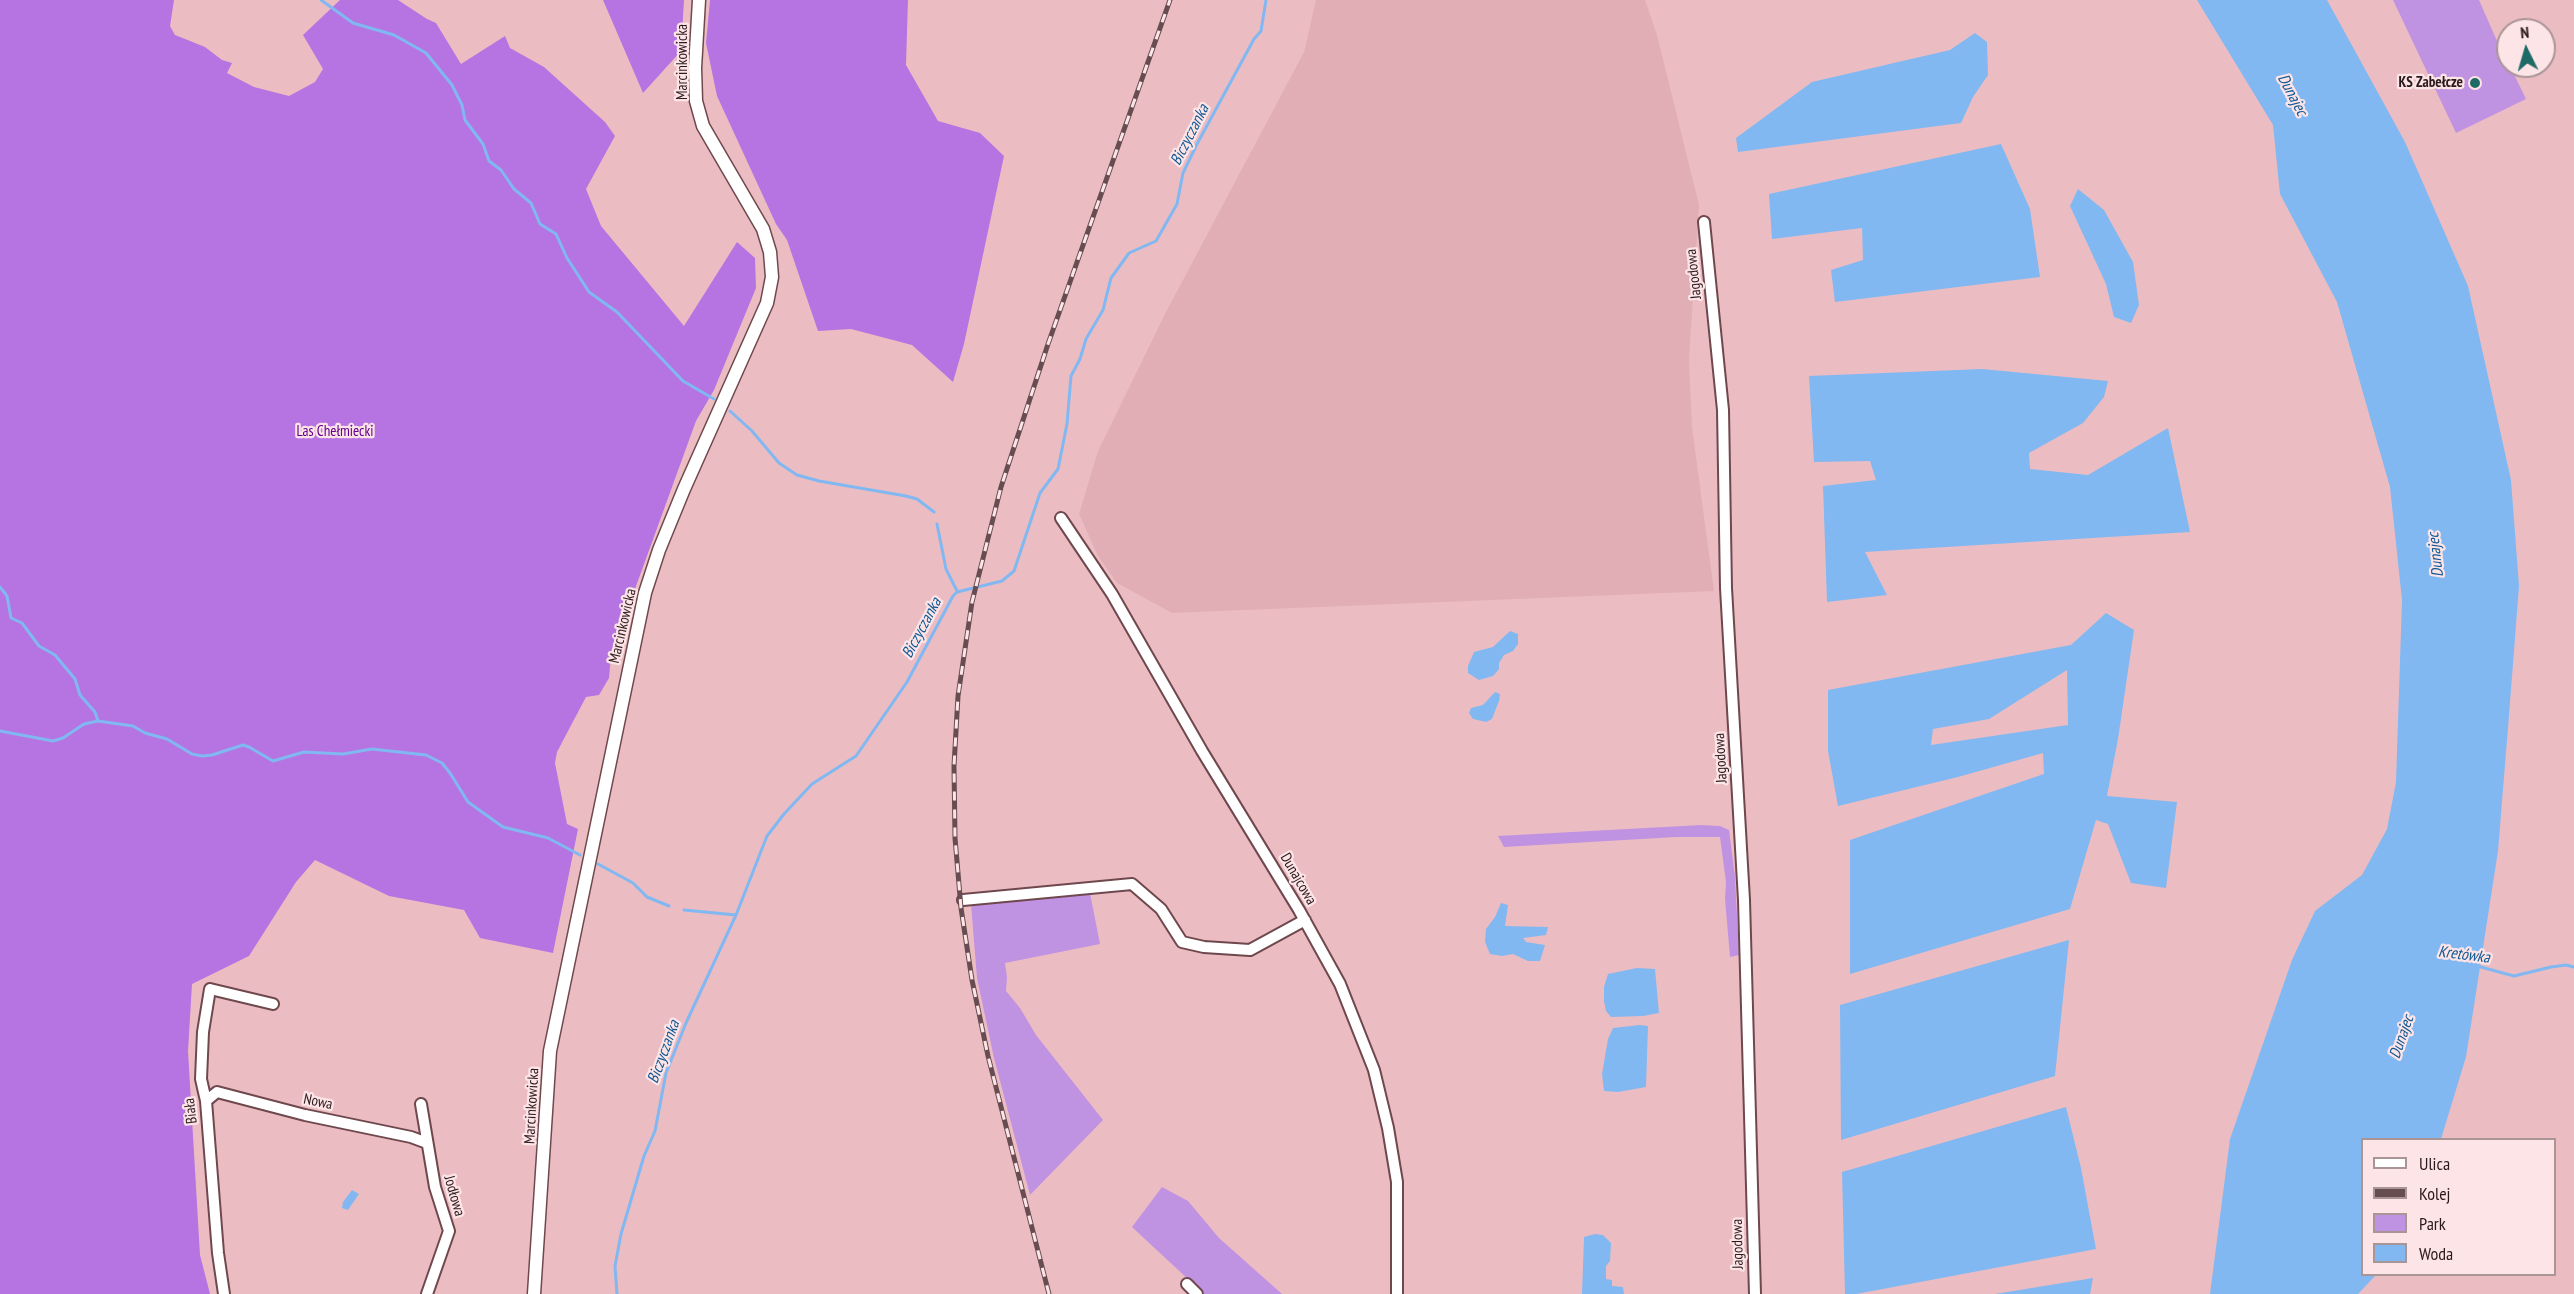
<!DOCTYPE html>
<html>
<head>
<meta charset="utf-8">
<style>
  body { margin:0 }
  #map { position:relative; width:2574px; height:1294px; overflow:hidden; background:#ebbdc3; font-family:"PT Sans Narrow",sans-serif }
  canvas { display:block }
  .legend { position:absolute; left:2361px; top:1138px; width:195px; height:138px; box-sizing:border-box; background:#fde5e7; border:2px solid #a99496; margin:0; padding:8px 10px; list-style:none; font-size:18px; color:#2b1a1d }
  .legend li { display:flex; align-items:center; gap:12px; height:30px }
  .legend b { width:30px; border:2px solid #a99496 }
  .north { position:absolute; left:2496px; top:18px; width:60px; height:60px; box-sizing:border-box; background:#fde5e7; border:2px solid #a99496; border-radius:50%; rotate:355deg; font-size:16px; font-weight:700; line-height:24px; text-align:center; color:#2b1a1d }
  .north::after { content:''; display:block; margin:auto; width:21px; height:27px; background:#1e6a66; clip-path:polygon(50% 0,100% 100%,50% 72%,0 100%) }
</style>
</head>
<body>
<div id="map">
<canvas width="2574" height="1294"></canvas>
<ul class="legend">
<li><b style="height:8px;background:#fff"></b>Ulica</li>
<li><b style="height:8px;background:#674d51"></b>Kolej</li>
<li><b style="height:16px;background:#c092e2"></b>Park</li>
<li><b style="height:16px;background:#81b8f1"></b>Woda</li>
</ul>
<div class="north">N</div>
</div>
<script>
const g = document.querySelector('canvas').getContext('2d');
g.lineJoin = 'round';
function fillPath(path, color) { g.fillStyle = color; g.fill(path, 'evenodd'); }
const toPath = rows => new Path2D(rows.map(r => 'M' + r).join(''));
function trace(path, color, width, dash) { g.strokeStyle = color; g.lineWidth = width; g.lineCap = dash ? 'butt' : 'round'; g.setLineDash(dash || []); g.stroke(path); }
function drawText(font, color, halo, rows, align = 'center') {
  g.font = font + ' "PT Sans Narrow",sans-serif'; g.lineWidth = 4.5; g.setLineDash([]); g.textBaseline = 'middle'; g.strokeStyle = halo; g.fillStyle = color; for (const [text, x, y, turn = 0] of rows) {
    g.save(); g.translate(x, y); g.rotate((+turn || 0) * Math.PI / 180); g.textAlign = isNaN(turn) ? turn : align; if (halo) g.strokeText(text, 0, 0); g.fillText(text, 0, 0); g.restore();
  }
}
fillPath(toPath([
  [1316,0,1645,0,1657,35,1699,205,1689,359,1692,427,1714,591,1172,613,1117,583,1098,556,1079,514,1098,451,1166,312,1304,52]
]), '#e1aeb5');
fillPath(toPath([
  [2393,0,2479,0,2508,66,2510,66,2526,99,2456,133],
  [1701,825,1720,826,1729,830,1735,877,1739,955,1730,957,1725,899,1726,882,1720,837,1676,837,1504,847,1498,836],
  [1090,893,1100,944,1005,963,1007,977,1006,991,1020,1008,1036,1035,1103,1120,1030,1195,994,1058,977,978,971,904],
  [1162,1187,1188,1201,1219,1238,1282,1294,1204,1294,1132,1227]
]), '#c092e2');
fillPath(toPath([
  [0,0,174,0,170,26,175,35,205,47,222,60,232,63,227,73,254,87,289,96,315,82,323,69,303,35,340,0,398,0,427,19,436,23,461,64,505,36,510,48,544,67,605,122,615,136,586,189,601,226,684,326,737,242,755,258,756,288,714,390,696,421,611,655,609,678,599,695,586,697,557,752,555,763,567,824,578,829,553,953,480,938,464,910,389,896,315,860,296,882,249,956,192,984,188,1051,200,1255,210,1294,0,1294],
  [603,0,684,0,681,51,643,93],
  [710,0,908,0,906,65,938,121,980,133,1004,156,964,344,953,382,912,345,851,329,818,331,787,240,776,224,717,96,706,43]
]), '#b574e2');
fillPath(toPath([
  [2197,0,2327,0,2405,142,2468,286,2511,480,2519,586,2508,728,2498,851,2466,1057,2441,1139,2362,1140,2362,1274,2376,1275,2358,1294,2210,1294,2230,1139,2292,960,2315,911,2362,875,2387,829,2396,782,2402,600,2390,487,2337,302,2280,194,2273,125],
  [1975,33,1987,42,1988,75,1973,97,1961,123,1738,152,1736,138,1812,82,1950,50],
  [2001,144,2030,209,2040,277,1835,302,1831,270,1863,260,1862,228,1772,239,1769,194],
  [2078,189,2104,210,2133,262,2139,305,2131,323,2114,317,2106,284,2070,206],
  [1982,369,2108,381,2104,397,2083,423,2029,453,2030,469,2088,475,2168,428,2190,532,1865,552,1887,595,1827,602,1823,486,1876,480,1870,461,1814,462,1809,376],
  [2106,613,2134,630,2118,739,2107,796,2177,802,2166,888,2131,883,2108,824,2096,820,2070,909,1850,974,1850,840,2044,774,2043,753,1958,777,1838,806,1828,751,1828,690,2071,645],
  [2067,670,2068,725,1931,745,1933,729,1989,719],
  [1510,631,1518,634,1518,644,1513,651,1504,655,1499,663,1499,669,1493,676,1479,680,1468,673,1468,666,1474,652,1493,647],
  [1495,692,1500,694,1499,701,1492,719,1486,722,1473,719,1469,713,1471,708,1483,705],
  [1501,903,1508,905,1505,926,1548,927,1546,935,1523,938,1526,942,1545,945,1540,961,1528,961,1513,954,1502,956,1490,954,1485,942,1486,929,1495,917],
  [2069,940,2055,1076,1841,1140,1840,1005],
  [1637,968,1655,969,1659,1013,1643,1016,1611,1017,1606,1011,1604,1001,1604,987,1608,974],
  [1640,1025,1648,1026,1646,1087,1618,1092,1604,1091,1602,1074,1608,1039,1613,1028],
  [2066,1107,2081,1168,2096,1249,1856,1294,1845,1294,1842,1172],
  [352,1190,359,1194,348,1210,342,1208,343,1202],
  [1595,1234,1603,1235,1611,1243,1610,1261,1606,1266,1606,1279,1612,1280,1612,1286,1623,1287,1624,1294,1582,1294,1584,1237],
  [2093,1278,2090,1294,1995,1294]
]), '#81b8f1');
trace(toPath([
  [321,0,353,23,394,35,426,53,452,85,462,105,465,120,483,144,489,161,501,170,514,189,531,203,540,224,556,234,567,258,589,292,617,312,683,381,714,399],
  [730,411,752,431,779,463,797,475,819,481,906,496,917,499,934,512],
  [937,524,946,569,957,591],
  [0,587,7,596,11,618,22,623,39,646,55,655,75,679,80,695,95,712,98,721],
  [0,731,53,741,63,738,84,724,98,721,133,726,145,733,167,739,192,754,202,756,212,755,243,745,249,747,273,761,304,752,343,754,372,749,426,755,442,763,450,773,468,802,503,827,548,838,580,855],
  [598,864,633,883,647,897,669,906],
  [684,910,736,915],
  [2477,966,2514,976,2551,967,2566,965,2574,967],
  [617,1294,615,1266,621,1234,644,1156,655,1131,666,1073,686,1023,736,915,767,836,784,814,812,784,856,756,907,682,953,596,957,592,1002,581,1014,571,1040,493,1058,469,1067,424,1071,376,1080,359,1086,339,1103,310,1111,278,1129,253,1156,241,1177,204,1183,173,1197,144,1254,39,1261,31,1266,0]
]), '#81b8f1', 3);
const minor = toPath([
  [1704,222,1723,410,1726,588,1744,900,1755,1294],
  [1061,518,1112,594,1202,751,1299,910,1340,984,1374,1070,1388,1128,1397,1182,1397,1294],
  [963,900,1132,884,1161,909,1182,942,1204,947,1250,950,1305,920],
  [206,1101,217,1092,305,1115,411,1137,427,1143],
  [421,1104,435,1187,449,1231,427,1294],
  [1187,1284,1197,1294],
  [224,1294,218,1253,206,1101,201,1079,203,1032,210,989,273,1004]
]);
const tertiary = toPath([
  [534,1294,550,1051,645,593,659,550,684,489,767,303,772,277,770,252,763,229,703,126,696,101,695,68,699,0]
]);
trace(minor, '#6f484e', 14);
trace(tertiary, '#6f484e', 15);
trace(minor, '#fff', 10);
trace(tertiary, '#fff', 12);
const rail = toPath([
  [1049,1294,988,1056,972,980,961,908,955,838,954,766,958,696,972,602,1001,487,1048,344,1170,0]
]);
trace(rail, '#674d51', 5);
trace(rail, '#fde5e7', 3, [9]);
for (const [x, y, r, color] of [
  [2475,83,6,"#1e6a66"]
]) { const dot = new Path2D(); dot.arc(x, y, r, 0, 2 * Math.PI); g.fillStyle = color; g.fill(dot); trace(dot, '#fde5e7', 2); }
drawText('15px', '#2b1a1d', '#fde5e7', [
  ["Marcinkowicka",683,62,-90],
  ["Jagodowa",1694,274,-96],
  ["Marcinkowicka",623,626,-77],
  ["Jagodowa",1721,758,-93],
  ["Dunajcowa",1298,879,60],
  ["Nowa",318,1102,12],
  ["Marcinkowicka",532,1106,-87],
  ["Biała",191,1111,-97],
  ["Jodłowa",454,1196,74],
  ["Jagodowa",1738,1244,-91]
]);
drawText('bold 15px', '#2b1a1d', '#fde5e7', [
  ["KS Zabełcze",2463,83]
], 'right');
drawText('15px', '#640090', '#fde5e7', [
  ["Las Chełmiecki",335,432]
]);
drawText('italic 16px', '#0f5894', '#fde5e7', [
  ["Dunajec",2292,95,62],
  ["Biczyczanka",1190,135,-63],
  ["Dunajec",2436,555,-96],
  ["Biczyczanka",922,628,-62],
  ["Kretówka",2464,955,7],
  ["Dunajec",2402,1037,-71],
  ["Biczyczanka",664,1052,-70]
]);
</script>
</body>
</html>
